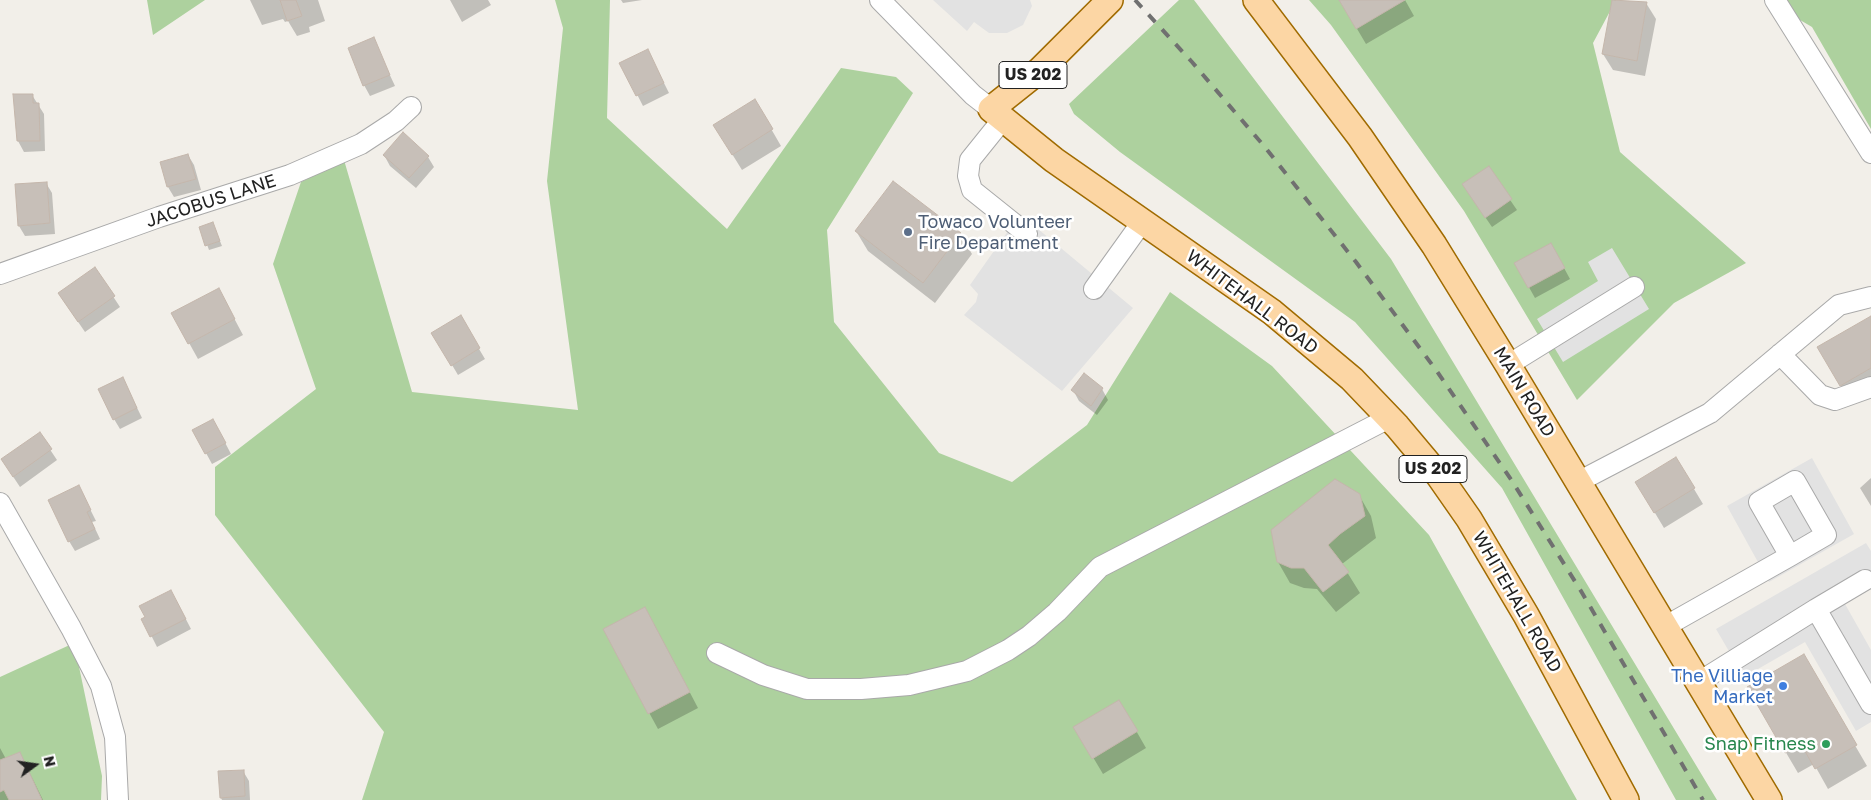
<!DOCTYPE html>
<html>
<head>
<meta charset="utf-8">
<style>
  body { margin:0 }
  #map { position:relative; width:1871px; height:800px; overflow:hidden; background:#f2efe9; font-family:"Golos Text",sans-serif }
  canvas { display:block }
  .north { position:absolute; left:10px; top:740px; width:50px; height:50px; -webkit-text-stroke:4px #fff; paint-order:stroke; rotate:76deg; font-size:14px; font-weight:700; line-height:20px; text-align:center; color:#222 }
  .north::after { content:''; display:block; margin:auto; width:18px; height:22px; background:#222; clip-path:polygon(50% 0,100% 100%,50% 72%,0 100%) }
</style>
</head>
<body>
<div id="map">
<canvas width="1871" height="800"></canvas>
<div class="north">N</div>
</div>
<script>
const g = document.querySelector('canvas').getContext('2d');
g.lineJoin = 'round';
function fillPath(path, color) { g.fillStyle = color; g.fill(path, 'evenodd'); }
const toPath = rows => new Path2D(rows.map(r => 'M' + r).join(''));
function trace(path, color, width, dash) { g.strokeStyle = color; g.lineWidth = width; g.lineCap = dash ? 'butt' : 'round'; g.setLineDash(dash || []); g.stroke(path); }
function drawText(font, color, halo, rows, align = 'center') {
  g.font = font + ' "Golos Text",sans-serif'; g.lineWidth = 5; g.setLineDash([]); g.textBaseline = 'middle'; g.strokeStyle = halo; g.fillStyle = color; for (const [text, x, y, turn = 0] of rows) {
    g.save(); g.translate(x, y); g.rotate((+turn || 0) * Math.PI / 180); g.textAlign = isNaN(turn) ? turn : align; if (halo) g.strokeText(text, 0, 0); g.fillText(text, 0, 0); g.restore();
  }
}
fillPath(toPath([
  [147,0,205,0,153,35],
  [555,0,610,0,607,118,727,229,841,68,896,77,913,93,827,230,834,322,939,453,1012,482,1087,425,1170,292,1272,366,1429,535,1577,800,362,800,384,732,215,515,215,467,316,389,273,264,301,182,344,160,412,392,578,410,547,181,563,28],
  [1179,0,1194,0,1391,259,1717,800,1676,800,1502,488,1355,322,1120,152,1074,114,1069,104],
  [1309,0,1616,0,1593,43,1620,152,1746,263,1674,303,1577,400,1464,211,1331,25],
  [1766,0,1871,0,1871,129,1812,27],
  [74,643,102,776,101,800,0,800,0,677]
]), '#add19e');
fillPath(toPath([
  [933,0,1030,0,1032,6,1023,25,1007,33,989,33,974,22,967,31],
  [1020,214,1133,308,1062,391,964,315,976,302,978,294,970,285],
  [1612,248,1649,309,1563,362,1537,319,1598,281,1588,262],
  [1812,458,1854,534,1769,582,1727,506],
  [1866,543,1871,551,1871,589,1845,604,1871,650,1871,722,1856,731,1805,642,1744,677,1716,629]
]), '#e2e2e2');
fillPath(toPath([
  [250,0,318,0,325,21,309,27,310,32,297,36,288,21,285,22,283,19,262,25],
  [450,0,488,0,491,5,462,22],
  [621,0,642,0,623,3],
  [1340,0,1405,0,1414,16,1366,44],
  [1614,0,1646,3,1656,19,1645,76,1613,70,1603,54],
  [373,39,395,86,370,96,364,85],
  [653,61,669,93,643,106,621,63],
  [32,95,44,114,45,151,24,152,18,141,14,96],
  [755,101,781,146,742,170,724,141],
  [188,155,194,165,201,190,174,197,168,187,162,163],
  [384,155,428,157,434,167,416,188,390,166],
  [1488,168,1517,210,1492,227,1470,195],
  [46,183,52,193,55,234,25,236,19,226],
  [213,224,222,246,209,250,201,228],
  [856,231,960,234,972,254,935,303,868,251],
  [1551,244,1570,279,1535,298,1516,264],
  [95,269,120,307,85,332,59,294],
  [227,305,243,335,198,359,173,314],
  [460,317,485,359,458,375,433,333],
  [1871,317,1871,389,1850,401,1819,348],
  [1084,375,1102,389,1108,400,1097,415,1079,401,1073,390],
  [128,389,142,418,120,429,114,419],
  [194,431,219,431,231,454,212,464],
  [39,433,57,460,20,487,2,460],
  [1676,459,1703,504,1664,528,1646,498],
  [1871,478,1871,506,1860,488],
  [1359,495,1371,516,1376,538,1342,564,1360,593,1336,612,1317,589,1304,588,1290,583,1278,562],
  [84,497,96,521,92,522,100,539,75,551,69,541],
  [177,602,191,629,157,647,143,619],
  [654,624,698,708,658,729,604,630],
  [1803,656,1867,766,1828,789,1814,764,1798,773,1748,688],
  [1119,701,1146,748,1103,774,1075,727],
  [0,748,6,759,20,753,43,800,0,800],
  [243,771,249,781,250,800,222,800,221,798]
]), '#0003');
const building = toPath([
  [280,0,296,0,302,16,287,21,280,0],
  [1339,0,1405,0,1356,29,1339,0],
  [1612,0,1647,2,1637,61,1602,54,1612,0],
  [374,37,390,75,363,86,348,48,374,37],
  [648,49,664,83,636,96,619,63,648,49],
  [13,94,33,94,33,103,39,103,40,141,17,141,13,94],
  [755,99,773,129,732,155,713,125,755,99],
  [403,132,429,156,409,178,383,155,403,132],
  [188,154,196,179,167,187,160,162,188,154],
  [1489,166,1512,199,1485,218,1462,184,1489,166],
  [893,181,961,233,923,283,855,231,893,181],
  [47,182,50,223,18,226,15,184,47,182],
  [213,222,220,241,205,246,199,227,213,222],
  [1551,243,1565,268,1528,288,1514,263,1551,243],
  [95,267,115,296,78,322,58,293,95,267],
  [219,288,235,319,188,344,171,313,219,288],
  [461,315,480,348,451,366,431,333,461,315],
  [1871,316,1871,368,1840,386,1817,347,1871,316],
  [1084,373,1103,388,1091,406,1071,390,1084,373],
  [123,377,137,408,113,420,98,389,123,377],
  [213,419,226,443,205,454,192,430,213,419],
  [40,432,52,449,13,477,1,459,40,432],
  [1676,457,1695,488,1654,513,1635,482,1676,457],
  [1335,479,1360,494,1365,516,1340,534,1328,545,1349,572,1323,592,1304,568,1291,568,1277,562,1271,530,1335,479],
  [79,485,91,510,87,512,95,529,68,542,48,500,79,485],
  [171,590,186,619,150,637,141,619,145,617,139,606,171,590],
  [645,607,690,692,648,714,603,629,645,607],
  [1804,654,1857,745,1815,769,1801,744,1785,753,1747,687,1804,654],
  [1119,700,1138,731,1092,759,1073,727,1119,700],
  [20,752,42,800,9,800,4,790,0,792,0,760,20,752],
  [244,770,245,796,220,798,218,771,244,770]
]);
fillPath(building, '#c7bfb8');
trace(building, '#c4b6ab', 1);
const minor = toPath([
  [880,0,973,95,991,109],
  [1775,0,1871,153],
  [1003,119,970,160,968,176,972,190,1027,234],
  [0,274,159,217,290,175,361,144,396,121,411,107],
  [1094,289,1142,222],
  [1780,354,1820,395,1835,400,1871,387],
  [1508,365,1634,287],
  [1578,482,1710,413,1839,305,1871,297],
  [0,503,71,628,101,686,115,737,118,800],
  [1816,609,1865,580],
  [1666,626,1790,556,1826,535,1795,481,1759,502,1790,556],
  [717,653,763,675,807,689,861,689,909,685,967,671,1008,650,1029,636,1057,612,1100,567,1389,418],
  [1699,682,1816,609,1871,704]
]);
const major = toPath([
  [1110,0,1040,70,991,109,1054,160,1272,312,1352,379,1397,426,1439,476,1469,519,1526,615,1626,800],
  [1256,0,1360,137,1434,245,1508,365,1769,800]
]);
trace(minor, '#a9a9a9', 22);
trace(major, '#a06b00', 28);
trace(minor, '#fff', 20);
trace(major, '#fcd6a4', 25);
trace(toPath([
  [1135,0,1192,62,1264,146,1356,262,1436,370,1512,481,1581,591,1703,800]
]), '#707070', 4, [10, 10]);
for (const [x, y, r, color] of [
  [908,232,5,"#5c6f8a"],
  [1783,686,5,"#3f7fe0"],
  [1826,744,5,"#2e9e5b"]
]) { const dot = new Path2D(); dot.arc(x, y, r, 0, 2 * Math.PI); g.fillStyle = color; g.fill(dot); trace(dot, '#fff', 2); }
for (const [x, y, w] of [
  [1033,75,68],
  [1433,469,68]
]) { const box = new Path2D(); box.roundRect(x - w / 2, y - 13.5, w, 27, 4); g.fillStyle = '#fff'; g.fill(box); trace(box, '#222', 1); }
drawText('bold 16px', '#222', null, [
  ["US 202",1033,75],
  ["US 202",1433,469]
]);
drawText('18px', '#222', '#fff', [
  ["JACOBUS LANE",211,201,-18],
  ["WHITEHALL ROAD",1252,302,37],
  ["MAIN ROAD",1524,392,59],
  ["WHITEHALL ROAD",1517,602,60]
]);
drawText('18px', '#4e5e75', '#fff', [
  ["Towaco Volunteer",918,222],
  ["Fire Department",918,243]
], 'left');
drawText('18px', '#366cbe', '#fff', [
  ["The Villiage",1773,676],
  ["Market",1773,697]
], 'right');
drawText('18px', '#27864d', '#fff', [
  ["Snap Fitness",1816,744]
], 'right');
</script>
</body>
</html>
